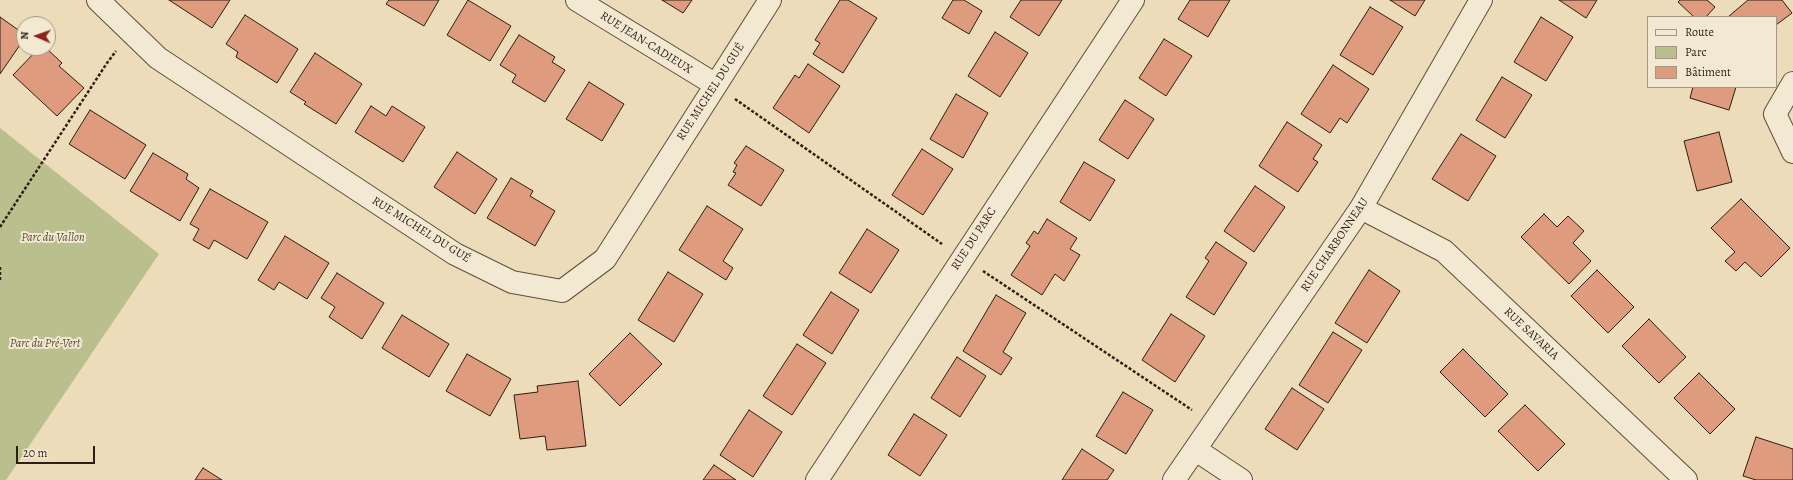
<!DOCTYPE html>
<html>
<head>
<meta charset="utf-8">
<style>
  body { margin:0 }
  #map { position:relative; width:1793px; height:480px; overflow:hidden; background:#ecdcb9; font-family:Alegreya,serif }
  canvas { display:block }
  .legend { position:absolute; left:1647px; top:16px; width:130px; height:72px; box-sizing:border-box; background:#f3e8d2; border:1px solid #a49786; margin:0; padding:5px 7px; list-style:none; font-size:12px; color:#2e1e13 }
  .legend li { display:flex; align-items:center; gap:8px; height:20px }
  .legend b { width:20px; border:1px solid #a49786 }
  .north { position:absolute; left:16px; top:16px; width:40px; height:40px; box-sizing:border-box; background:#f3e8d2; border:1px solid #a49786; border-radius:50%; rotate:272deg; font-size:11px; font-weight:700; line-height:16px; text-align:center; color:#2e1e13 }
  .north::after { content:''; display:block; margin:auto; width:14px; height:18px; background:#8f2418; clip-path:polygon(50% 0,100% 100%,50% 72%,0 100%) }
  .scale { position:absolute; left:16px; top:446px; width:79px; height:18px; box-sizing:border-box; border:2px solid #2e1e13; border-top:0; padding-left:5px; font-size:12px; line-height:14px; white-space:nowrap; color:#2e1e13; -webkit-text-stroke:3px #f3e8d2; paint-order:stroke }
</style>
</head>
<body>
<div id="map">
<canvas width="1793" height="480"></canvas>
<ul class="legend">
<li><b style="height:5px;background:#f3e8d2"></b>Route</li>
<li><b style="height:11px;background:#babf8e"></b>Parc</li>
<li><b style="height:11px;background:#df9b7d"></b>Bâtiment</li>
</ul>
<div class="north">N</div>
<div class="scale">20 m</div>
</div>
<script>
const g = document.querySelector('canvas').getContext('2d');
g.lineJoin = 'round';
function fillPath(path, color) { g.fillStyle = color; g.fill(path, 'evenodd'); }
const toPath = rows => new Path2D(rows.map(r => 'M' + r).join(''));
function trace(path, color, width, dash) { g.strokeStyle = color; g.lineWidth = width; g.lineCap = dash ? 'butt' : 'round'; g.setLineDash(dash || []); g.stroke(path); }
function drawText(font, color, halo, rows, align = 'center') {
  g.font = font + ' Alegreya,serif'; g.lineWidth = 4; g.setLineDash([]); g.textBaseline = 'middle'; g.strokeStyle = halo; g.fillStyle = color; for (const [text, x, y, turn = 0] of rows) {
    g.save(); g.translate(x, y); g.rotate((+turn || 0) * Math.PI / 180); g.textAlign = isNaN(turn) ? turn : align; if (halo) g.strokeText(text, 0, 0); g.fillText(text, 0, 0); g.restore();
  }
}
fillPath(toPath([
  [0,128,159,254,6,480,0,480]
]), '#babf8e');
const building = toPath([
  [169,0,230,0,212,28,169,0],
  [389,0,439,0,424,26,386,4,389,0],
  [468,0,511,26,490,61,447,35,468,0],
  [662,0,692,0,683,13,662,0],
  [840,0,848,0,877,18,843,73,813,54,820,43,815,40,840,0],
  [953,0,964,0,982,11,969,34,942,18,953,0],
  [1021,0,1062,0,1039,36,1010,17,1021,0],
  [1190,0,1230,0,1208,37,1178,19,1190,0],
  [1390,0,1425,0,1415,16,1390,0],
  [1559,0,1597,0,1586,18,1559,0],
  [1680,0,1707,0,1715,7,1706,17,1694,17,1678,2,1680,0],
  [1748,0,1782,0,1792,13,1776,25,1776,17,1728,17,1748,0],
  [1370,7,1403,27,1373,75,1340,55,1370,7],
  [245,15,298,49,277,83,236,57,238,52,226,44,245,15],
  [0,17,24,34,24,39,0,74,0,17],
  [1541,17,1573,37,1546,81,1514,62,1541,17],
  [995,32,1028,53,1000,97,968,76,995,32],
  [519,35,555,57,552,62,565,70,545,102,512,82,516,75,500,65,519,35],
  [1164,39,1192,56,1166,96,1139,78,1164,39],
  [39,48,46,48,62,63,59,66,84,88,57,116,13,75,39,48],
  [315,53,362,84,336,124,304,104,306,102,290,92,315,53],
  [808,64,840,86,809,133,773,108,795,75,799,78,808,64],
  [1333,65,1369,89,1347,123,1340,118,1330,133,1301,114,1333,65],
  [1502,77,1532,95,1505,138,1476,120,1502,77],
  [589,82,624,104,602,141,566,119,589,82],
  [1693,87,1736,87,1729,110,1690,98,1693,87],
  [956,94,988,113,963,158,930,139,956,94],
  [1125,100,1154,119,1128,159,1099,140,1125,100],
  [371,106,386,116,392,106,425,127,403,162,355,132,371,106],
  [90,110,146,145,125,179,69,144,90,110],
  [1287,122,1322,145,1313,159,1318,162,1298,192,1259,166,1287,122],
  [1719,132,1732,182,1697,191,1684,141,1719,132],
  [1461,134,1496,156,1468,201,1432,179,1461,134],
  [746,146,784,170,761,206,728,185,736,173,733,172,737,165,734,163,746,146],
  [922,149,953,169,923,215,892,195,922,149],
  [457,152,497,179,475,214,434,187,457,152],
  [153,153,188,174,186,179,199,188,180,221,130,191,153,153],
  [1084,162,1115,180,1090,221,1060,202,1084,162],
  [511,178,533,191,530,196,555,211,535,246,487,218,511,178],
  [1255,186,1285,207,1254,252,1224,231,1255,186],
  [210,189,268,222,247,259,214,240,209,249,193,240,199,229,190,224,210,189],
  [1741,199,1790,248,1761,277,1745,262,1736,271,1725,261,1735,252,1711,228,1741,199],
  [707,206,743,229,723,261,733,268,726,280,679,250,707,206],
  [1544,214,1557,227,1568,216,1584,231,1573,243,1591,261,1569,284,1521,237,1544,214],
  [1047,219,1077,238,1070,249,1080,255,1064,281,1055,274,1042,295,1011,275,1030,246,1026,243,1034,231,1038,234,1047,219],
  [867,229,899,250,871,293,839,273,867,229],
  [285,236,329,263,307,299,279,282,274,290,258,280,285,236],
  [1216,242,1247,263,1214,315,1186,297,1209,261,1205,258,1216,242],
  [1369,270,1400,291,1367,343,1335,323,1369,270],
  [1597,270,1634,307,1608,333,1571,296,1597,270],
  [668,272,703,294,674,342,638,320,668,272],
  [337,273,384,303,362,339,329,317,335,307,321,298,337,273],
  [831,292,859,310,832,354,803,335,831,292],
  [996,295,1026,313,1003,352,1012,358,1001,375,963,351,996,295],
  [1171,314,1205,336,1175,382,1142,360,1171,314],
  [402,315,449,344,429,377,382,348,402,315],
  [1649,319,1686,357,1659,383,1622,346,1649,319],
  [1333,332,1362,350,1328,403,1299,385,1333,332],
  [630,333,662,364,620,406,589,374,630,333],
  [797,344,826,363,792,415,763,396,797,344],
  [1463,349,1508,394,1485,417,1440,372,1463,349],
  [467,354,511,379,490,416,446,391,467,354],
  [957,357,986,376,960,417,931,398,957,357],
  [1699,373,1735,409,1710,434,1674,398,1699,373],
  [578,381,586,446,547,450,545,436,520,439,514,395,538,392,537,386,578,381],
  [1292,388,1324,409,1297,450,1265,429,1292,388],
  [1123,392,1153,410,1126,454,1096,436,1123,392],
  [1525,405,1565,444,1538,471,1498,431,1525,405],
  [749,410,782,432,753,477,720,455,749,410],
  [914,414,947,435,920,476,888,455,914,414],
  [1756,437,1793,449,1793,480,1756,480,1743,476,1756,437],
  [1082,449,1114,470,1107,480,1062,480,1082,449],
  [714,465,736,480,703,480,714,465],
  [203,468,222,480,195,480,203,468]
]);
fillPath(building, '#df9b7d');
trace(building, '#2e1e13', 1);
const minor = toPath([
  [98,0,158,58,455,254,512,282,562,291,605,259,770,0],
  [577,0,716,85],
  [1793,83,1775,114,1793,152],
  [1361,208,1444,251,1686,480],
  [1196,450,1241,480],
  [817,480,1133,0],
  [1174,480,1361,208,1481,0]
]);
trace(minor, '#5e4e3c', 24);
trace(toPath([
  [735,99,942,244],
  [0,227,107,63,116,51],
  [0,267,0,280],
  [983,271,1192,410]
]), '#2e1e13', 2.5, [3, 2]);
trace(minor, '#f3e8d2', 22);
drawText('12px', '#2e1e13', '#f3e8d2', [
  ["RUE JEAN-CADIEUX",646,43,32],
  ["RUE MICHEL DU GUÉ",711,92,-57],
  ["RUE MICHEL DU GUÉ",421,230,32],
  ["RUE DU PARC",974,239,-57],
  ["RUE CHARBONNEAU",1335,245,-56],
  ["RUE SAVARIA",1531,334,43]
]);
drawText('italic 12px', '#584e38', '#f3e8d2', [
  ["Parc du Vallon",53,238],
  ["Parc du Pré-Vert",45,344]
]);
</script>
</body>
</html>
